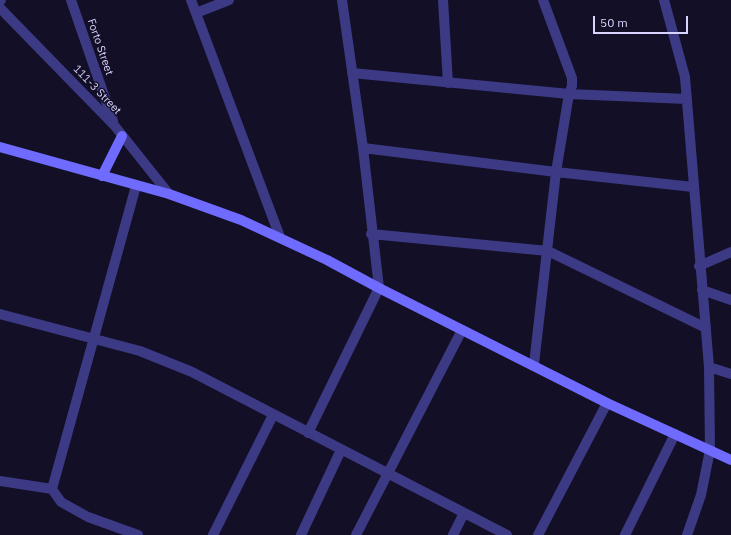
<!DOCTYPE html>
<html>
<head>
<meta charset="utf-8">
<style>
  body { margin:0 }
  #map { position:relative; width:731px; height:535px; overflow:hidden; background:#130f26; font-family:"IBM Plex Sans",sans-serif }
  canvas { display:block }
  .scale { position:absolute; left:593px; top:16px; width:95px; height:18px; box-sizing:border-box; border:2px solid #d9d4ff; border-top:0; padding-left:5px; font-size:12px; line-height:14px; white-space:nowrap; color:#d9d4ff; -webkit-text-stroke:3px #130f26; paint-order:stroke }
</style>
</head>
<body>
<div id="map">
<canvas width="731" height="535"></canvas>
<div class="scale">50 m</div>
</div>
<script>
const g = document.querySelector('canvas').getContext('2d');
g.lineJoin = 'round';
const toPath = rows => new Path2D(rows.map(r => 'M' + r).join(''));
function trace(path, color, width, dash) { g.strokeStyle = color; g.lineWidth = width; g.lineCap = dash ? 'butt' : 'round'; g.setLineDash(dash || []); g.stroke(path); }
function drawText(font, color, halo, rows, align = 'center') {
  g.font = font + ' "IBM Plex Sans",sans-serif'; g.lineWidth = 3; g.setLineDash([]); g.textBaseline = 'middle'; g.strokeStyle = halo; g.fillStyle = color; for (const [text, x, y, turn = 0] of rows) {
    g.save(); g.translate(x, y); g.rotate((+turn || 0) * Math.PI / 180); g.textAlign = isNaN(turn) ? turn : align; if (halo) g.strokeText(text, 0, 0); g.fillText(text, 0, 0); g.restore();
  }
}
trace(toPath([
  [71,0,113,121],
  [191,0,280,237],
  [443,0,448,83],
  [664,0,685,77,709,367,710,450,701,495,687,535],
  [0,1,1,0],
  [0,8,114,125,169,194],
  [196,13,229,0],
  [352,73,569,94,687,99],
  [363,148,556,172,693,187],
  [136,186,52,489,61,502,88,517,138,535],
  [371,234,548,251,706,328],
  [699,266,731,252],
  [702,290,731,300],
  [0,314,140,351,192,372,507,535],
  [534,364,556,172,569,94,572,86,572,78,543,0],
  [709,367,731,374],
  [308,433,379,288,363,148,342,0],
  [0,481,52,489],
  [213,535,273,415],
  [301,535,341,450],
  [356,535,462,330],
  [453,535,464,513],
  [538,535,607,403],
  [625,535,675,434]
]), '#3d3a85', 10);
trace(toPath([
  [0,147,169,194,241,220,327,260,379,288,607,403,731,460],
  [102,176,122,136]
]), '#6f6bff', 10);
drawText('11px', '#d9d4ff', '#130f26', [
  ["Forto Street",100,47,71],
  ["111-3 Street",97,90,46]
]);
</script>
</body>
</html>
